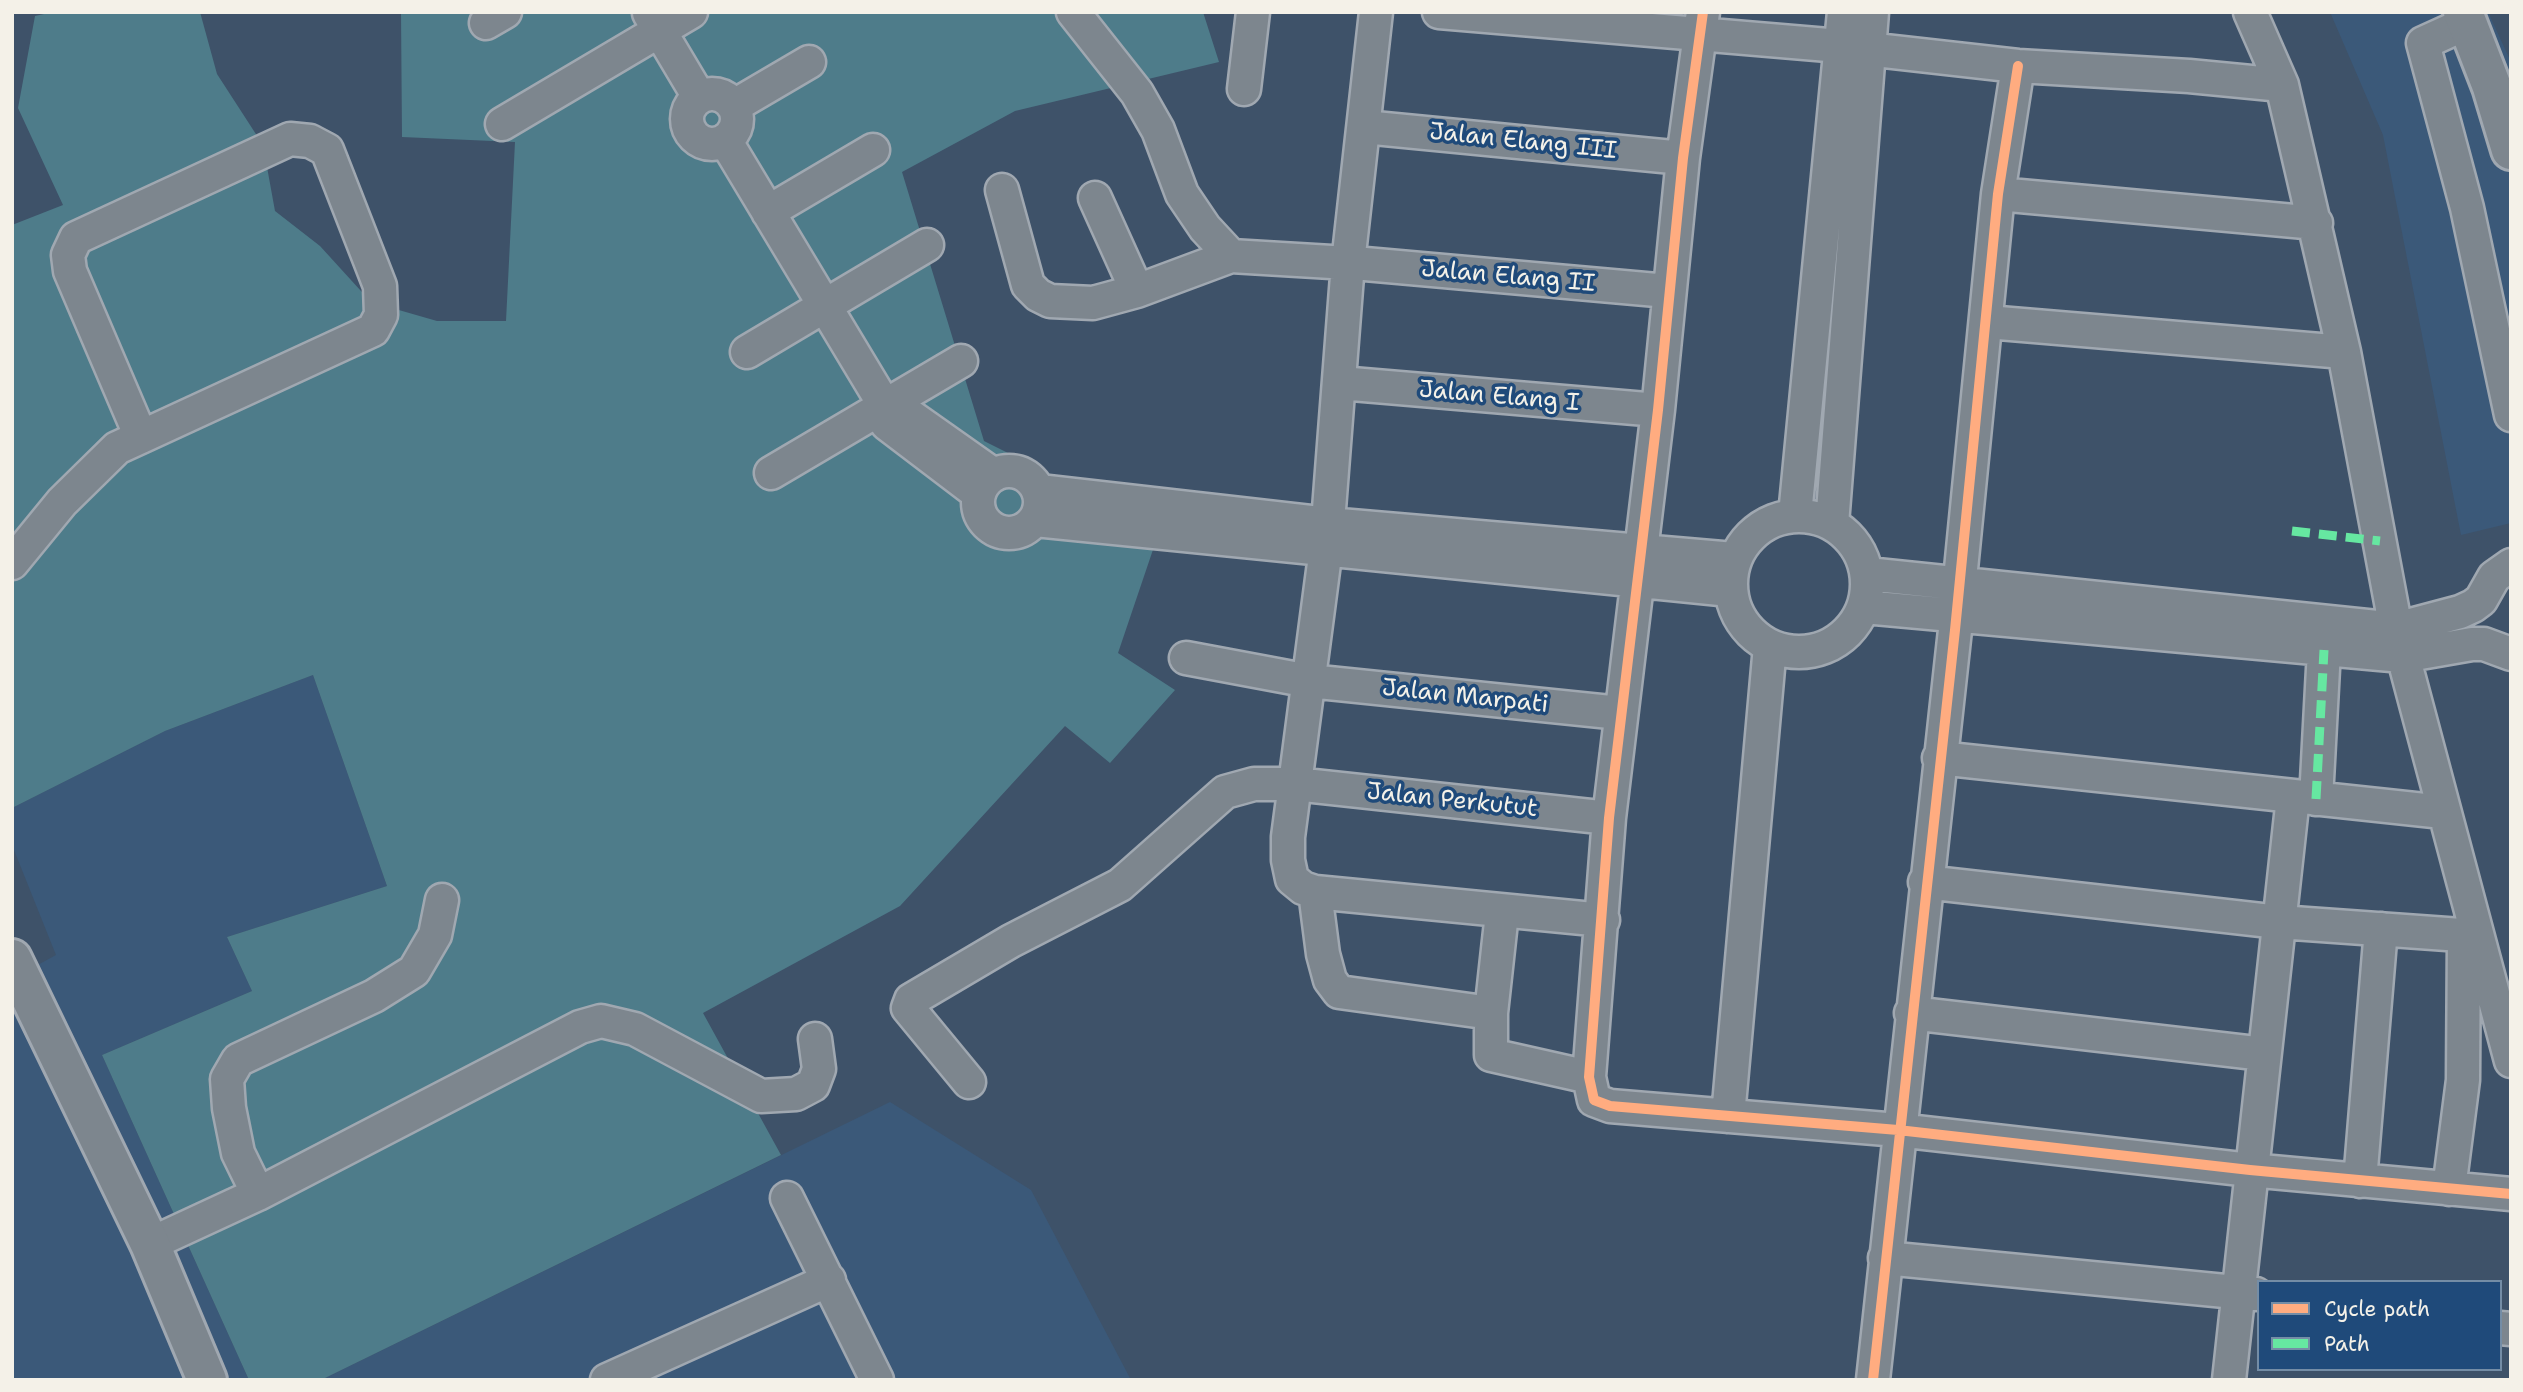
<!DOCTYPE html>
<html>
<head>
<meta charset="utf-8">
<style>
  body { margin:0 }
  #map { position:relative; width:2523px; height:1392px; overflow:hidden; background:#3e5269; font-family:"Shantell Sans",sans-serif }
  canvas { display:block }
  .frame { position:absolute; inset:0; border:14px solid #f4f1e8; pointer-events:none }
  .legend { position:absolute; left:2257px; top:1280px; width:245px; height:91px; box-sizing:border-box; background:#1f4a7a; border:2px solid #748da6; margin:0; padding:9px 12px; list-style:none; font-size:21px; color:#f4f1e8 }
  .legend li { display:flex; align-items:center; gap:14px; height:35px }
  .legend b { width:35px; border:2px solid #748da6 }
</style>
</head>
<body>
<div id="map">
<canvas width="2523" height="1392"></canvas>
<div class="frame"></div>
<ul class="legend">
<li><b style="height:9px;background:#ffac80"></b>Cycle path</li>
<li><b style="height:9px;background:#66e7a1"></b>Path</li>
</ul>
</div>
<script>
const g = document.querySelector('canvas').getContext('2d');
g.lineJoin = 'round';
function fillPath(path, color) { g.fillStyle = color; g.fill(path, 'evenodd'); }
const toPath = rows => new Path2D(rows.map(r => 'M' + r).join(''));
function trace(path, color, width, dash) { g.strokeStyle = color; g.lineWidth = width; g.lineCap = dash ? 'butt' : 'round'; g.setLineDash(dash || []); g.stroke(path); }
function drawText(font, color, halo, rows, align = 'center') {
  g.font = font + ' "Shantell Sans",sans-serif'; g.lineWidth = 7; g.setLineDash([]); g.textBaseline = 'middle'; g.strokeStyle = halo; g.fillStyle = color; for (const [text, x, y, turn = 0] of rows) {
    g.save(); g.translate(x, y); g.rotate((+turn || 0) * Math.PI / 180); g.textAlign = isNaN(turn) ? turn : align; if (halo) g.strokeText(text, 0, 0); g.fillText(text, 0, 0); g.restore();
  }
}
fillPath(toPath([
  [2330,12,2488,12,2511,62,2511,523,2461,535,2383,135],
  [313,675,387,886,227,937,252,991,102,1055,249,1380,12,1380,12,979,56,955,12,845,12,808,165,731],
  [890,1102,1031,1190,1131,1380,321,1380]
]), '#3b5979');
fillPath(toPath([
  [53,12,200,12,217,74,263,145,275,211,320,246,371,302,437,321,506,321,515,142,402,137,401,12,1203,12,1219,62,1015,111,902,172,984,441,1160,529,1118,653,1175,690,1110,763,1065,726,900,906,703,1013,781,1155,321,1380,249,1380,102,1055,252,991,227,937,387,886,313,675,165,731,12,808,12,225,63,205,18,108,35,16]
]), '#4e7c8a');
const minor = toPath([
  [1073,12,1137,93,1158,130,1182,194,1205,228,1231,256],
  [1376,12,1348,263,1326,548,1288,837,1288,860,1292,879,1303,888,1315,892,1603,920],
  [1439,12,1840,46,2018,66,2189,76,2282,85],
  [1703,12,1683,158,1658,410,1609,818,1589,1077,1594,1100,1610,1106,1898,1130,2250,1170,2511,1194],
  [2250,12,2282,85,2344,352,2396,629,2511,1061],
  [649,13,699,97],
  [486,23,505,12],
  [2467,23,2423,43,2467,208,2511,415],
  [1244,89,1253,12],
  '687 119a25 25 0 1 1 50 0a25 25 0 1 1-50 0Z',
  [734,106,809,62],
  [502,124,691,12],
  [1364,127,1683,158],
  [725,140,885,406,887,424,979,494],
  [1002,190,1028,285,1038,295,1050,301,1093,303,1137,291,1231,256,1365,264,1668,291],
  [1998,194,2316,223],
  [1095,198,1137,291],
  [768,212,873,150],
  [1987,322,2344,352],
  [747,352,927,245],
  [1340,383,1658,410],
  [909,415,994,475],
  '978 502a31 31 0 1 1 62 0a31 31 0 1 1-62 0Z',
  [771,473,961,361],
  [1039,491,1328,524,1734,559],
  [1795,515,1844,12],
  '1731 584a68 68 0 1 1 136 0a68 68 0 1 1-136 0Z',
  [1035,520,1730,590],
  [1832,524,1872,12],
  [12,563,62,502,117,448,141,437,373,330,381,315,380,286,327,150,310,141,290,139,76,238,68,255,70,271,141,437],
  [1867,574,2396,629,2460,612,2473,606,2481,600,2494,577,2511,565],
  [1864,607,2380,654,2403,656,2472,644,2484,644,2511,654],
  [1186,658,1309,681,1620,713],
  [1939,758,2443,812],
  [2316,799,2324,650],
  [1925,882,2279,922,2475,936],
  [1315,892,1323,954,1330,980,1339,992,1491,1013],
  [1502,913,1491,1013,1491,1055,1589,1077],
  [1911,1013,2264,1054],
  [969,1082,908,1008,911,1000,1011,941,1120,885,1225,792,1254,784,1295,784,1609,818],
  [1728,1116,1770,646],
  [2360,1181,2381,929],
  [2449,1189,2463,1080,2464,936],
  [258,1194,238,1153,229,1108,227,1079,238,1060,374,996,414,971,435,935,442,900],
  [787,1198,877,1380],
  [150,1244,258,1194,580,1027,601,1021,635,1029,761,1096,796,1094,813,1085,819,1069,815,1039],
  [1885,1258,2256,1294],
  [2500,1328,2511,1329],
  [607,1380,829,1280],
  [1873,1380,1955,630,1998,194,2018,66],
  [2229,1380,2293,797]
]);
const major = toPath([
  [2463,12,2492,87,2511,150],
  [12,959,150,1244,207,1380]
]);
trace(minor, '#a0a8b1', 37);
trace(major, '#a0a8b1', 44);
trace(minor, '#7d868e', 32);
trace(major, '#7d868e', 38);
trace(toPath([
  [2292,531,2380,541],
  [2316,799,2324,650]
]), '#66e7a1', 9, [18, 9]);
trace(toPath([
  [1703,12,1683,158,1658,410,1609,818,1589,1077,1594,1100,1610,1106,1898,1130,2250,1170,2511,1194],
  [1873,1380,1955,630,1998,194,2018,66]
]), '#ffac80', 10);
drawText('24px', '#f4f1e8', '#1f4a7a', [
  ["Jalan Elang III",1523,142,6],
  ["Jalan Elang II",1508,277,5],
  ["Jalan Elang I",1499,397,5],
  ["Jalan Marpati",1465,697,6],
  ["Jalan Perkutut",1452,801,6]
]);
</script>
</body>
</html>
